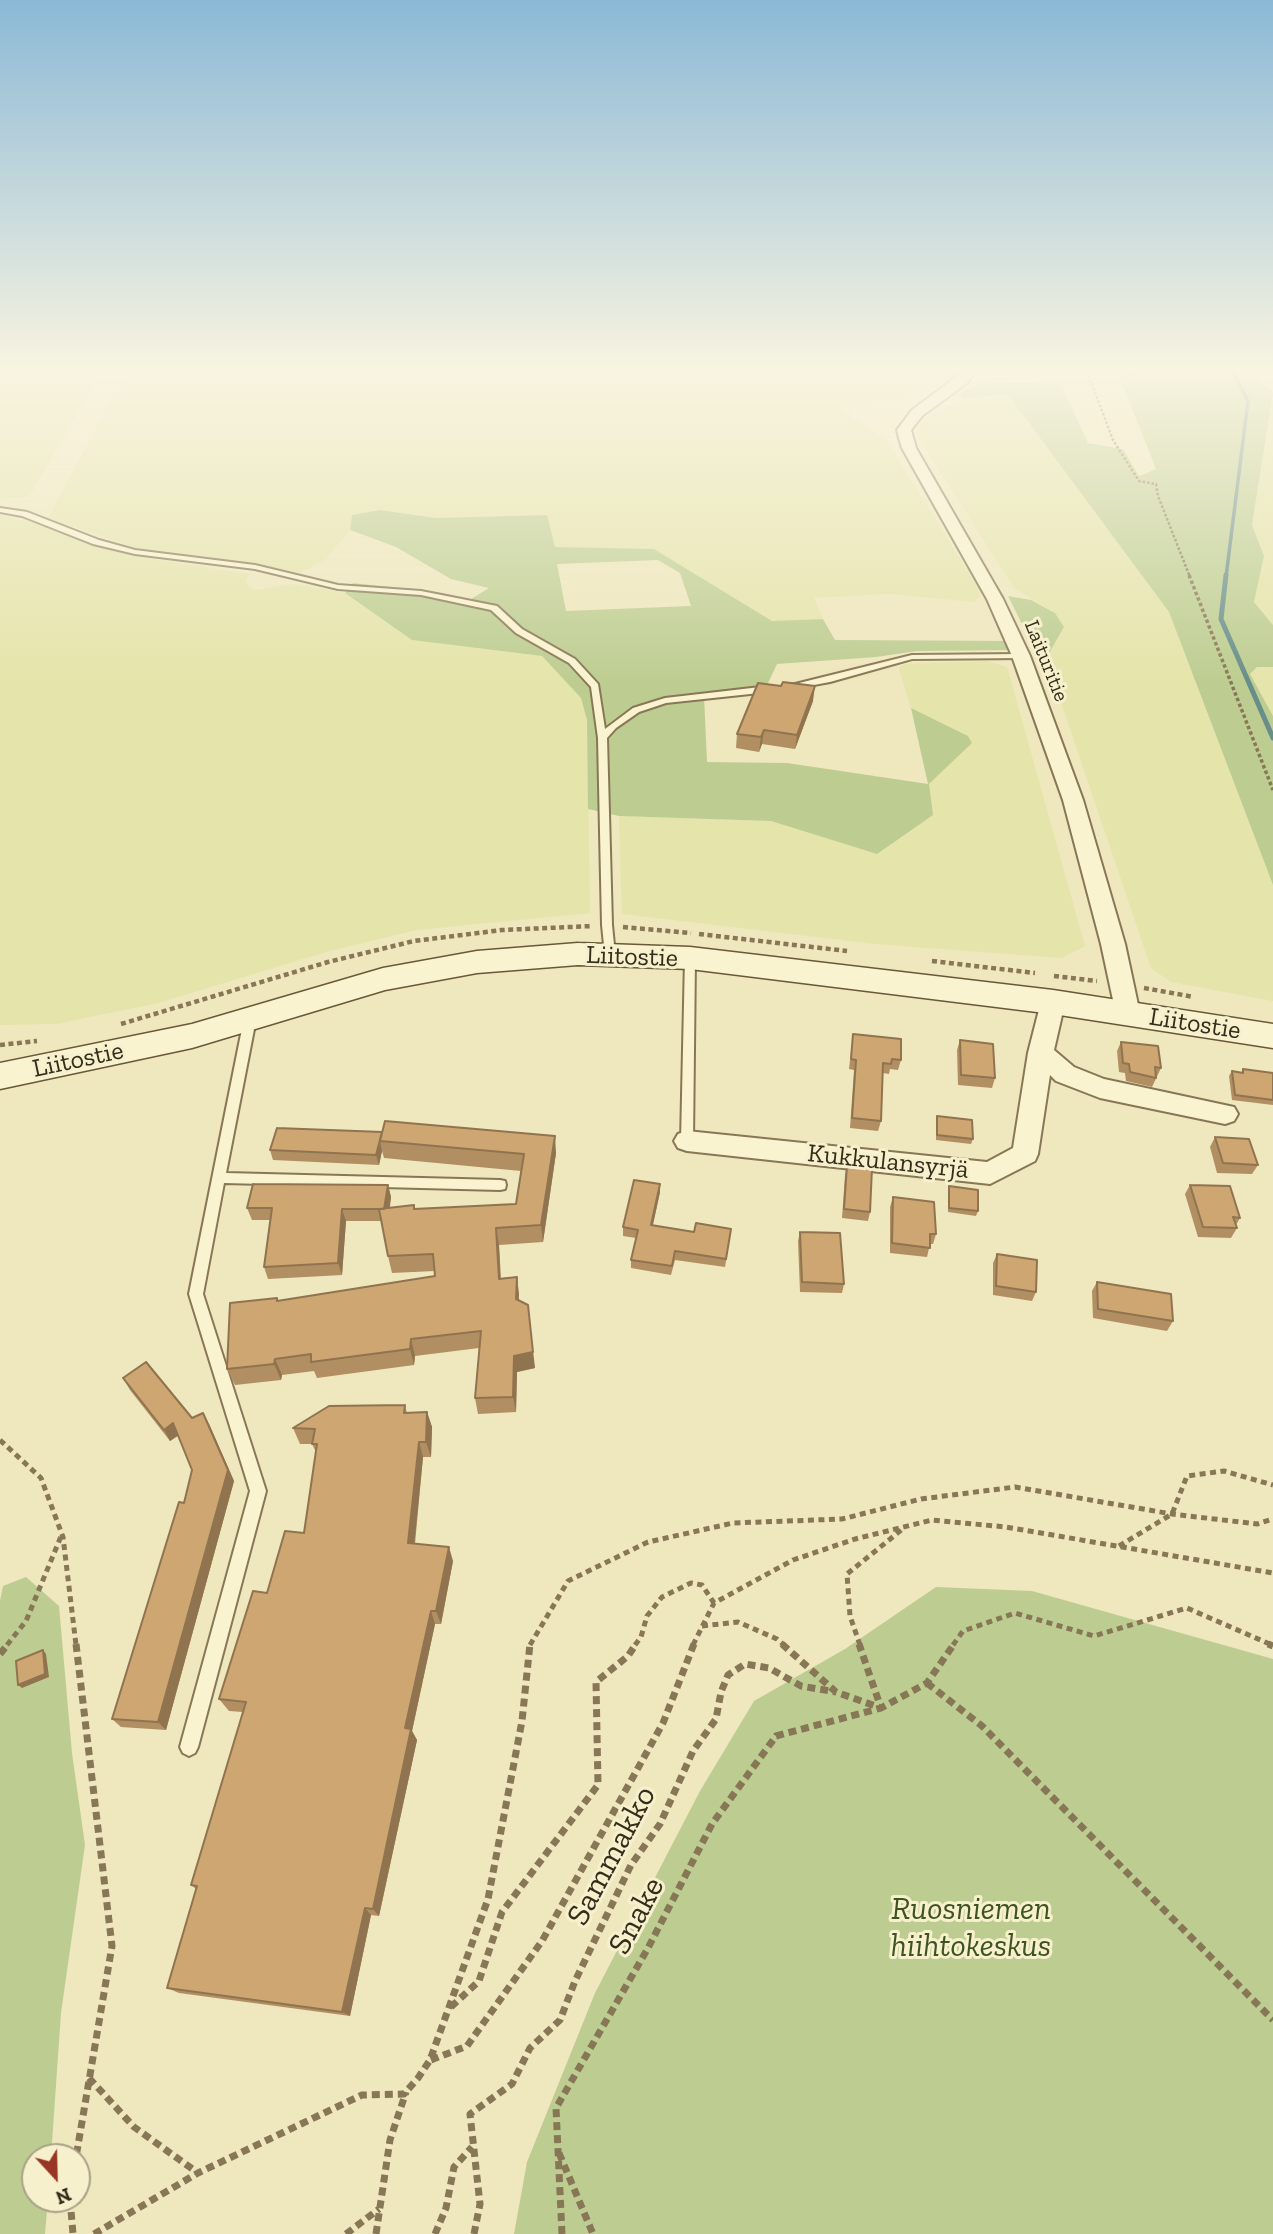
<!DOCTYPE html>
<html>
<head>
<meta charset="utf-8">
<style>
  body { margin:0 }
  #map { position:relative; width:1273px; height:2234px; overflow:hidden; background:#efe7bd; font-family:"Zilla Slab",serif }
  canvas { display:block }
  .north { position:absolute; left:21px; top:2143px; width:70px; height:70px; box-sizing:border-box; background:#f6f0cd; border:2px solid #a9a286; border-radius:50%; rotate:158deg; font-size:19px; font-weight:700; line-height:28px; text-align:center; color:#362c1b }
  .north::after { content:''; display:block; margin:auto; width:24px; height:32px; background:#983524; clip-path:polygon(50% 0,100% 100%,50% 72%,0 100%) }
</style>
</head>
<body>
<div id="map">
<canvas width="1273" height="2234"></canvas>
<div class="north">N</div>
</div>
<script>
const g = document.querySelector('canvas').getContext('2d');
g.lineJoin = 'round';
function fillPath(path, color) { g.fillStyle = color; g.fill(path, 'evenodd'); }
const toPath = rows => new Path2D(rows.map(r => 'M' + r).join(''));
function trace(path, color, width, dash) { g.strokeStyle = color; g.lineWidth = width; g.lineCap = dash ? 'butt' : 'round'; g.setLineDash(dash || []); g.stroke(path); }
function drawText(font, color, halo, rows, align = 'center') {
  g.font = font + ' "Zilla Slab",serif'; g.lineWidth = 6; g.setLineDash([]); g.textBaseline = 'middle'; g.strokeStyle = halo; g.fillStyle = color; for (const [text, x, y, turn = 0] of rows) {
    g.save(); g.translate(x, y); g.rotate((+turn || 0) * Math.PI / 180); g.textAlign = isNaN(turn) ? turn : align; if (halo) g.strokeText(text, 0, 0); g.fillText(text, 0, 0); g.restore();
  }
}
fillPath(toPath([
  [0,371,102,371,29,497,0,499],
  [126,371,957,371,951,380,921,395,843,407,862,426,886,439,982,594,974,602,889,594,814,598,823,619,772,621,654,549,554,547,546,515,436,518,380,510,352,515,350,530,326,559,298,574,243,562,138,549,48,518],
  [998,394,1009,396,1169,612,1273,885,1273,1001,1171,982,1151,968,1046,658,1064,627,1055,613,1014,588,918,437,921,425,930,414,964,399],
  [1273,395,1273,625,1254,602,1264,556,1252,525],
  [0,515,33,523,128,555,250,574,246,581,249,587,256,590,293,584,345,593,412,640,542,656,581,698,587,720,590,913,416,930,326,952,158,1003,56,1024,0,1025],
  [988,661,1007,667,1085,946,1061,958,876,944,622,914,619,816,771,821,877,854,929,784,972,743,968,736,911,708,899,668,905,664],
  [1257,667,1273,667,1273,716,1250,674]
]), '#e5e4aa');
fillPath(toPath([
  [1117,371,1249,371,1273,393,1252,525,1264,556,1254,602,1273,625,1273,667,1257,667,1250,674,1273,716,1273,885,1169,612,1009,396,998,394,964,399,959,396,964,390,988,383,1054,381,1062,386,1088,443,1123,449,1139,476,1156,469],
  [380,510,436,518,547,515,555,547,654,549,772,621,823,619,835,640,1010,641,1013,650,917,651,876,657,777,664,768,683,704,696,707,762,787,763,928,784,911,708,968,736,972,743,929,784,933,815,877,854,771,821,619,816,588,809,587,720,581,698,542,656,412,640,345,593,353,583,438,592,471,599,489,588,451,579,396,547,350,530,352,515],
  [658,560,680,573,691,606,566,611,557,564],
  [1008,596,1031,600,1055,613,1064,627,1049,653,1036,652],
  [26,1577,59,1606,72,1753,85,1845,61,2013,51,2157,35,2157,35,2199,48,2199,45,2234,0,2234,0,1601,3,1586],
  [936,1587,1032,1591,1273,1659,1273,2234,514,2234,527,2162,595,1993,700,1791,754,1701,845,1649]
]), '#bdcd91');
trace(toPath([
  [1132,373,1151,371],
  [1226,577,1248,401,1232,371]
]), '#688e8a', 3.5);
trace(toPath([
  [1226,575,1221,619,1273,738]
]), '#688e8a', 5);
const lane = toPath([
  [0,508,27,512,99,540,135,550,255,565,338,585,421,591,497,606,522,629,575,659,598,684,605,729,633,708,665,698,769,686,773,689,769,692,666,703,639,712,616,728,607,738,612,925,615,955,610,959,605,955,602,925,598,738,591,687,569,663,516,633,491,610,421,595,338,589,255,569,135,554,93,544,22,516,0,512,0,508],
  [1021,654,1025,656,1024,658,912,659,830,682,787,690,783,687,912,655,1021,654],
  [690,954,695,958,693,1141,691,1144,687,1146,683,1144,681,1141,685,958,690,954],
  [250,1015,256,1019,226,1173,500,1180,505,1181,506,1185,505,1189,500,1190,224,1183,203,1294,266,1491,198,1747,195,1753,189,1756,183,1753,180,1747,250,1491,189,1294,244,1019,250,1015]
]);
const street = toPath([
  [964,371,976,371,967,383,922,416,911,430,916,448,1003,599,1030,656,1083,800,1125,944,1140,1014,1137,1020,1128,1023,1119,1020,1116,1014,1101,944,1063,800,1012,656,987,599,902,448,899,438,897,430,912,410,964,371],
  [1053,994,1062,996,1065,1002,1054,1050,1074,1067,1104,1079,1234,1107,1238,1114,1234,1121,1225,1124,1100,1098,1056,1081,1050,1075,1038,1154,1035,1161,990,1184,687,1151,678,1148,674,1141,678,1134,687,1131,987,1162,1013,1148,1028,1053,1041,1002,1044,996,1053,994]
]);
const secondary = toPath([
  [578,943,690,947,1053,990,1273,1024,1273,1048,1053,1014,690,969,578,965,477,973,385,990,192,1048,0,1089,0,1063,192,1024,383,968,477,951,578,943]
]);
trace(lane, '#877756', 4);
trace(street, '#877756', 4);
trace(secondary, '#695839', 3);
trace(toPath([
  [1087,371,1113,440,1139,481,1156,484,1158,496,1190,577]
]), '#877756', 2.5, [2.5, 2]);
trace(toPath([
  [1189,575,1273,790]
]), '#877756', 3.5, [3.5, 2.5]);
trace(toPath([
  [623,927,691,933],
  [699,934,847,951],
  [932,961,1035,973],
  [1054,976,1097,981],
  [1144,988,1194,997],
  [121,1024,328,962,414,941,502,930,593,926],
  [0,1045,37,1041]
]), '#877756', 4.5, [5, 3.5]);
trace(toPath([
  [0,1440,41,1478,63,1537,76,1645],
  [1119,1546,1172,1514,1187,1476,1224,1471,1273,1485],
  [702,1626,738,1622,777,1639,784,1645],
  [7,1645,26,1621,62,1534],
  [530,1645,568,1581,648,1542,733,1523,842,1519,921,1499,1015,1487,1172,1514,1257,1524,1273,1519],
  [635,1645,641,1637,647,1616,662,1597,691,1583,702,1585,714,1603],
  [693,1645,714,1603,793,1560,855,1539,932,1520,1006,1527,1273,1573],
  [860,1645,850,1616,847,1574,905,1527],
  [953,1645,963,1631,1015,1613,1094,1636,1187,1608,1272,1645]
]), '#877756', 5, [6, 4.5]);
trace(toPath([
  [76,1644,112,1946,76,2157],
  [782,1644,836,1692,881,1708,927,1683,954,1644],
  [1268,1644,1273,1646],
  [0,1654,8,1644],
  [927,1683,982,1726,1273,2020],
  [451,2007,479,1981,502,1912,598,1785,596,1682,628,1656,636,1644],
  [431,2060,467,2046,542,1941,663,1723,694,1644],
  [89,2078,134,2127,198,2173],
  [559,2153,593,2234],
  [70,2199,73,2234],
  [94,2234,198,2173,362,2095,404,2094,418,2078,430,2060,488,1899,522,1721,530,1644],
  [346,2234,379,2209],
  [376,2234,390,2140,406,2092],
  [435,2234,446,2208,454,2167,472,2147],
  [474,2234,480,2204,470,2114,512,2084,530,2048,560,2020,575,1981,631,1865,660,1824,693,1751,716,1719,721,1692,728,1675,745,1664,769,1668,801,1686,836,1692],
  [562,2234,556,2108,648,1948,712,1824,776,1736,881,1708,859,1644]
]), '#877756', 7, [8, 5]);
fillPath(lane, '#faf3d0');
fillPath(street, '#faf3d0');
fillPath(secondary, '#faf3d0');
fillPath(toPath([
  [813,701,795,749,762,744,759,752,736,748,737,734],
  [853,1034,901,1060,898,1070,890,1069,889,1074,883,1073,881,1121,878,1131,850,1128,854,1070,849,1069],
  [960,1040,995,1078,992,1088,958,1085,957,1050],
  [1121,1042,1161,1068,1152,1087,1126,1081,1125,1073,1119,1072,1117,1051],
  [1243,1069,1273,1073,1273,1105,1232,1100,1229,1076,1232,1071,1241,1073],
  [937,1116,973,1139,971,1144,936,1140,936,1121],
  [277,1128,556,1153,543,1242,499,1245,501,1278,517,1277,519,1301,535,1368,517,1372,516,1412,478,1414,475,1398,479,1348,415,1356,414,1365,317,1378,314,1371,282,1375,281,1380,235,1385,227,1369,278,1301,435,1276,435,1271,392,1273,388,1256,381,1221,346,1221,342,1275,268,1279,264,1267,270,1220,252,1220,247,1208,388,1185,391,1197,390,1208,414,1205,415,1209,516,1204,521,1171,384,1158,382,1151,379,1165,273,1160,270,1150],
  [1215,1137,1258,1165,1252,1174,1217,1173,1210,1147],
  [847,1165,870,1212,868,1221,842,1218,845,1175],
  [660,1184,660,1192,653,1225,730,1237,725,1267,675,1260,671,1275,631,1268,631,1260,636,1238,623,1236,623,1227],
  [1190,1185,1240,1218,1236,1225,1237,1228,1231,1238,1198,1237,1185,1194],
  [949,1186,978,1211,976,1216,948,1212,948,1191],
  [893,1197,936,1234,933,1244,930,1244,927,1257,890,1253,890,1207],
  [800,1232,844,1284,842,1293,800,1292,798,1241],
  [997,1254,1036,1292,1032,1301,993,1295,993,1263],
  [1097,1282,1173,1321,1167,1331,1093,1318,1092,1291],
  [123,1378,192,1418,209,1424,234,1481,166,1730,121,1727,112,1719,184,1503,192,1470,178,1436,170,1441,130,1390],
  [405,1405,407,1413,427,1412,432,1427,431,1457,423,1457,415,1544,453,1561,441,1624,435,1624,412,1731,417,1740,379,1916,371,1915,350,2016,179,1993,167,1988,196,1889,191,1885,243,1712,229,1711,219,1699,267,1593,304,1533,316,1452,312,1444,300,1444,293,1428]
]), '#b18f62');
fillPath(toPath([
  [815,686,813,701,795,749,797,735],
  [764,730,762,744,759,752,761,737],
  [555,1136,556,1153,543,1242,541,1225],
  [380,1141,382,1151,379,1165,376,1155],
  [660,1184,660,1192,651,1233,651,1225],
  [388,1185,391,1197,387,1222,384,1209],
  [342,1209,346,1221,342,1275,338,1263],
  [496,1228,499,1245,501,1295,499,1279],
  [517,1277,519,1294,518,1316,516,1299],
  [528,1305,535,1368,517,1372,516,1412,513,1397,514,1356],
  [411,1339,415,1356,414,1365,410,1349],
  [275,1359,282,1375,281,1380,274,1364],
  [427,1412,432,1427,431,1457,426,1442],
  [203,1413,209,1424,234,1481,166,1730,158,1722],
  [173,1423,180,1434,170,1441,164,1430],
  [419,1442,423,1457,413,1557,408,1543],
  [449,1547,453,1561,441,1624,436,1611],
  [431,1611,435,1624,412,1731,417,1740,379,1916,373,1909,405,1728],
  [43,1650,46,1654,49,1677,22,1688,18,1685],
  [365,1908,371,1915,350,2016,342,2012]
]), '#907450');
const building = toPath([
  [783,682,815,686,797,735,764,730,761,737,737,734,758,683,781,686,783,682],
  [853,1034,901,1039,901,1060,892,1059,891,1064,883,1063,881,1121,852,1118,856,1060,851,1059,853,1034],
  [960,1040,993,1044,995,1078,961,1075,960,1040],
  [1121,1042,1158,1046,1161,1068,1155,1067,1156,1078,1130,1072,1129,1064,1123,1063,1121,1042],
  [1243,1069,1273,1073,1273,1100,1235,1095,1232,1071,1243,1073,1243,1069],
  [937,1116,972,1120,973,1139,937,1135,937,1116],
  [385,1121,555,1136,541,1225,496,1228,499,1279,517,1277,516,1299,528,1305,533,1352,514,1356,513,1397,475,1398,481,1331,411,1339,410,1349,311,1362,311,1354,275,1359,274,1364,227,1369,230,1303,277,1298,277,1301,435,1276,433,1254,388,1256,379,1209,414,1205,414,1209,516,1204,524,1154,380,1141,385,1121],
  [277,1128,382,1132,376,1155,270,1150,277,1128],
  [1215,1137,1249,1139,1258,1165,1223,1163,1215,1137],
  [847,1165,872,1168,870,1212,844,1209,847,1165],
  [634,1180,660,1184,651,1225,694,1232,696,1223,731,1229,726,1259,675,1251,672,1266,631,1260,638,1230,623,1227,634,1180],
  [253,1184,388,1185,384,1209,342,1209,338,1263,264,1267,272,1208,247,1208,253,1184],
  [1190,1185,1230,1186,1240,1218,1233,1217,1237,1228,1203,1227,1190,1185],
  [949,1186,978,1190,978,1211,949,1208,949,1186],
  [893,1197,934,1202,936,1234,930,1234,930,1248,892,1243,893,1197],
  [800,1232,840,1233,844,1284,802,1282,800,1232],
  [997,1254,1037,1260,1036,1292,996,1286,997,1254],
  [1097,1282,1171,1294,1173,1321,1098,1309,1097,1282],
  [146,1362,192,1418,203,1413,228,1470,158,1722,112,1719,179,1502,184,1503,192,1470,173,1423,164,1430,123,1378,146,1362],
  [405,1405,404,1413,427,1412,426,1442,419,1442,408,1543,449,1547,436,1611,431,1611,405,1728,411,1729,373,1909,365,1908,342,2012,167,1988,197,1886,191,1885,246,1702,219,1699,253,1591,267,1593,285,1531,304,1533,317,1444,312,1444,315,1429,293,1428,329,1406,405,1405],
  [43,1650,45,1674,18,1685,16,1661,43,1650]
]);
fillPath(building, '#cea672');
trace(building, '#907450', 2);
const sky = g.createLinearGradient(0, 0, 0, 684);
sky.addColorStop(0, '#8bb9d6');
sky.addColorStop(0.54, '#f8f4e1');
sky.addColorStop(1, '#f8f4e100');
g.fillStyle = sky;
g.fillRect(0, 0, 1273, 684);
drawText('21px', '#362c1b', '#f6f0cd', [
  ["Laituritie",1046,661,68]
]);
drawText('26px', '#362c1b', '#f6f0cd', [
  ["Liitostie",632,957,2],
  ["Liitostie",1195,1024,9],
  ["Liitostie",78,1060,-12],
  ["Kukkulansyrjä",888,1162,6]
]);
drawText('32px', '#362c1b', '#f6f0cd', [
  ["Sammakko",612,1856,-62],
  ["Snake",637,1916,-62]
]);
drawText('italic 32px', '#3f5321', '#f6f0cd', [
  ["Ruosniemen",971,1910],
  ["hiihtokeskus",971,1947]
]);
</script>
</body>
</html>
